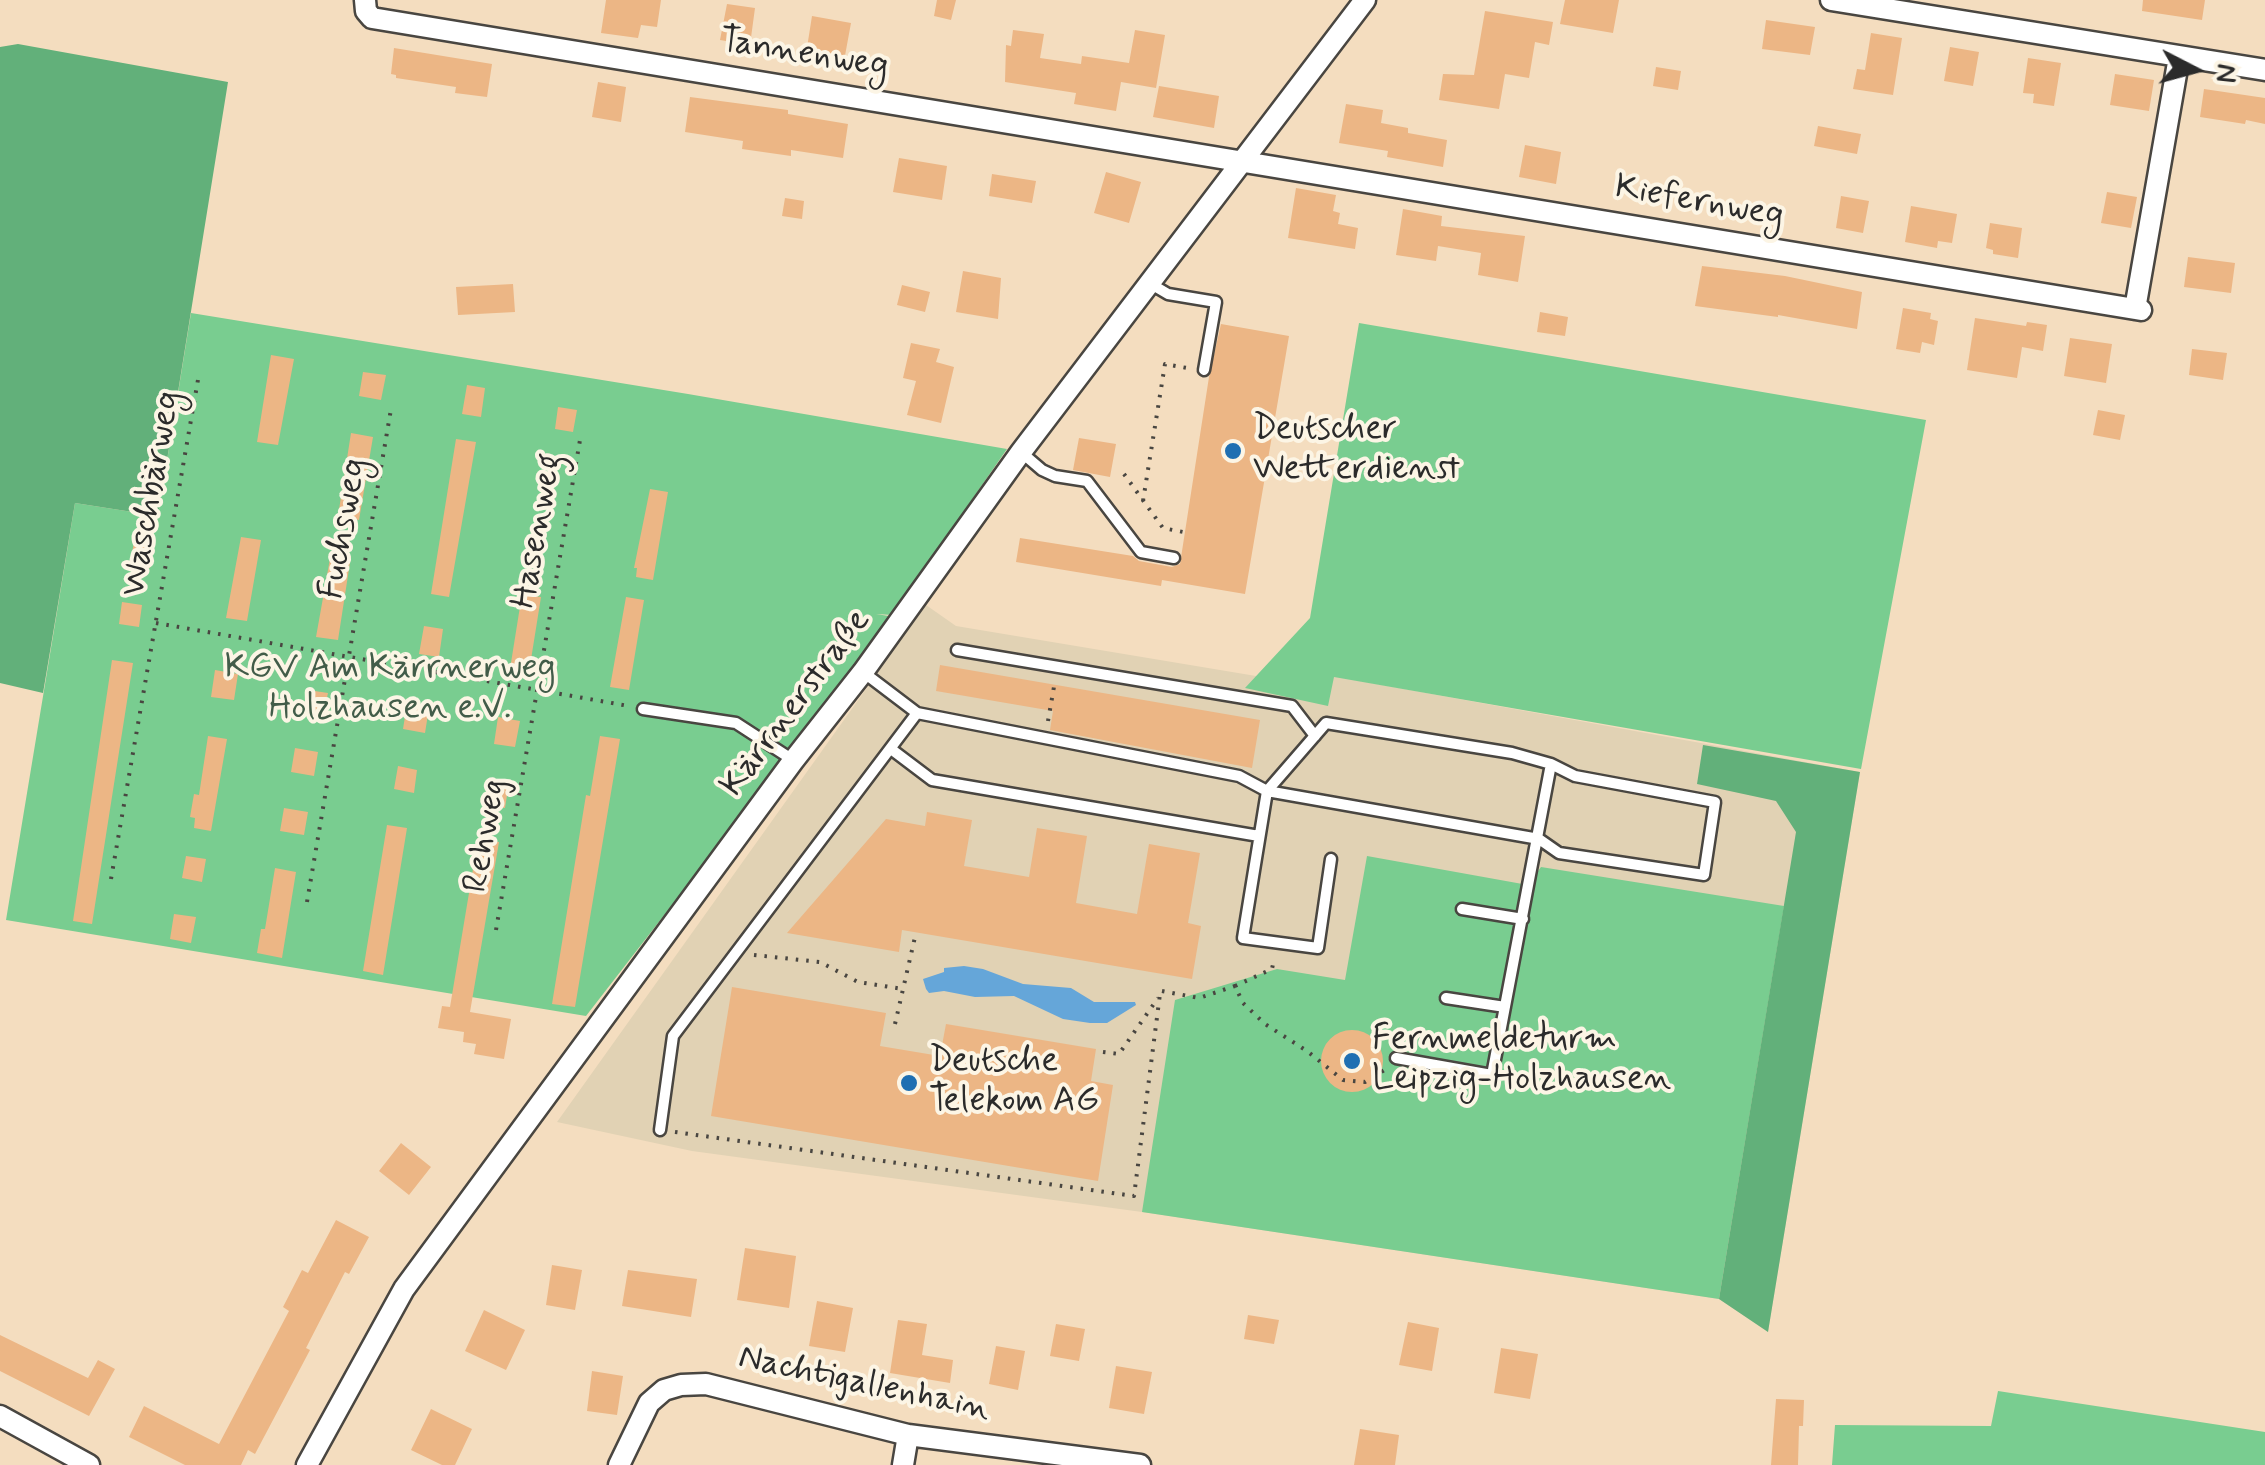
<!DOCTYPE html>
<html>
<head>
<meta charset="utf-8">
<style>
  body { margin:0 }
  #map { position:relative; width:2265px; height:1465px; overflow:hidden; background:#f4ddbf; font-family:Mynerve,sans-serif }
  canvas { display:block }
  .north { position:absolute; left:2145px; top:20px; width:100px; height:100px; -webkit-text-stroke:8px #fcf5e5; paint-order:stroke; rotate:96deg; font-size:28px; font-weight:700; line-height:40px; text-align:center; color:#2b2b2b }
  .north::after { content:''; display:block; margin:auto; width:35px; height:45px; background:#2b2b2b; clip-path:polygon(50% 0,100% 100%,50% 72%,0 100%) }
</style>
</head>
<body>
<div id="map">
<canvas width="2265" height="1465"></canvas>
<div class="north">N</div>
</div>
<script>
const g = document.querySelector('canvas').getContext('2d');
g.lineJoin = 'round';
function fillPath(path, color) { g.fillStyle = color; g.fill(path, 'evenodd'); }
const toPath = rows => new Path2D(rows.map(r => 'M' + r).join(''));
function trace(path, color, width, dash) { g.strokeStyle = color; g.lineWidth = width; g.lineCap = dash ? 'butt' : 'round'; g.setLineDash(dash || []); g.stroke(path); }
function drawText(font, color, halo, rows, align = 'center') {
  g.font = font + ' Mynerve,sans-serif'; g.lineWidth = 8; g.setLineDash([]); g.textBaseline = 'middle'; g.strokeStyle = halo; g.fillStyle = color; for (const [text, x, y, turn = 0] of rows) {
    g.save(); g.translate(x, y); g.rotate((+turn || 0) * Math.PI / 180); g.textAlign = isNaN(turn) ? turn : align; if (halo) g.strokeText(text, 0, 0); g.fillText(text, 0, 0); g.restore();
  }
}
fillPath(toPath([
  [926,605,956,626,1256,676,1333,676,1860,772,1768,1332,1719,1299,1142,1212,692,1151,557,1122]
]), '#e1d2b4');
fillPath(toPath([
  [191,313,688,394,1007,449,892,615,876,614,895,617,586,1016,6,920,75,503,158,516],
  [1359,323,1926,420,1861,769,1334,677,1328,706,1245,688,1310,618],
  [1367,856,1528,885,1541,867,1784,906,1719,1299,1142,1212,1175,1000,1277,969,1345,980],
  [1998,1391,2265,1432,2265,1465,1832,1465,1835,1425,1991,1426]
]), '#79cd90');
fillPath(toPath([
  [18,44,228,82,158,516,75,503,43,693,0,683,0,47],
  [1703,745,1860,772,1768,1332,1719,1299,1796,832,1776,801,1697,784]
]), '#62b07a');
fillPath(toPath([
  [964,966,983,969,1023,984,1071,988,1094,1002,1135,1002,1136,1005,1107,1023,1090,1023,1063,1019,1014,996,975,997,944,991,929,993,926,989,923,979,944,972,944,968]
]), '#65a6d9');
fillPath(toPath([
  [606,0,661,0,657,27,641,25,638,38,601,33],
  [937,0,956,0,951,20,934,16],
  [1565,0,1619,0,1613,33,1560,24],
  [2143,0,2205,0,2202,20,2142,11],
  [727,4,755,8,750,45,720,40],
  [1485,11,1553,22,1549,45,1535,42,1529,78,1505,74,1499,109,1439,100,1443,74,1474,75],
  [812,16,851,23,844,61,806,54],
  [1766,20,1815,27,1810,55,1762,49],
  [1013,30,1044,34,1040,58,1081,64,1082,56,1129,63,1135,30,1165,35,1156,88,1121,82,1116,111,1074,104,1076,93,1005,82,1006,45,1011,46],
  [1871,33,1902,38,1893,95,1853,89,1857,69,1865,70],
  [1950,47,1979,52,1973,86,1944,81],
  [394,48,492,64,487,97,455,93,456,87,396,78,396,75,391,74],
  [2028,58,2061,63,2054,106,2033,103,2034,94,2023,93],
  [1656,67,1681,71,1678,90,1653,86],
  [2115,74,2154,80,2149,111,2110,105],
  [598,82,626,87,621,122,592,117],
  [1159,86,1219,96,1214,128,1153,117],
  [2204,89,2265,98,2265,124,2246,120,2245,124,2200,117],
  [690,97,788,110,788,114,848,124,843,158,791,150,791,156,742,149,743,141,685,132],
  [1346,104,1383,110,1381,123,1408,128,1408,133,1447,140,1443,167,1387,157,1388,151,1339,143],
  [1818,126,1861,134,1857,154,1814,146],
  [1525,145,1561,152,1556,184,1519,177],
  [899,158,947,166,942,200,893,192],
  [1106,172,1141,182,1129,223,1094,213],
  [992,174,1036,181,1032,203,989,196],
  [1296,188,1336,195,1333,211,1340,213,1338,224,1358,228,1355,249,1288,238],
  [2107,192,2137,197,2131,228,2101,223],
  [1841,196,1869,201,1863,233,1836,228],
  [785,198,804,201,802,219,782,216],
  [1911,206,1957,214,1952,243,1938,241,1937,248,1905,242],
  [1403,209,1442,216,1441,226,1525,236,1518,282,1478,275,1481,253,1438,246,1436,261,1396,255],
  [1990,223,2022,228,2018,258,1993,254,1993,250,1986,248],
  [2188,257,2235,263,2231,293,2184,287],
  [1702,266,1785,276,1862,292,1857,329,1778,315,1778,317,1695,306],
  [963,271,1001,278,998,319,956,312],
  [513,284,515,312,458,315,456,287],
  [902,285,930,292,925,312,897,305],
  [1903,308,1931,313,1930,319,1938,321,1934,345,1922,342,1920,353,1896,349],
  [1540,312,1568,317,1565,336,1537,332],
  [1975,318,2026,326,2027,322,2047,325,2043,351,2022,347,2017,378,1967,370],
  [1221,324,1289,336,1245,594,1162,580,1161,586,1016,562,1020,538,1133,556,1139,561,1172,567,1180,564,1209,377],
  [2070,338,2112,344,2106,383,2064,376],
  [911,343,940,349,936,362,954,367,941,423,907,415,916,381,903,378],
  [2192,349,2227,353,2223,380,2189,375],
  [271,355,294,359,278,445,257,442],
  [363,372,386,375,381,400,359,396],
  [467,385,485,388,481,417,462,414],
  [558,407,577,410,573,432,555,429],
  [2098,410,2125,415,2120,440,2093,435],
  [351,433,373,437,359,520,338,516],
  [1079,438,1116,444,1110,477,1073,470],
  [456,439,476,442,449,597,431,594],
  [650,489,668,492,653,580,636,577,637,568,634,568],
  [241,537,261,540,247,621,226,618],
  [134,542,154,545,150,568,130,564],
  [331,553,351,556,338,640,316,637],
  [522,594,541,597,529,672,510,669],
  [626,597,644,600,629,690,610,687],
  [122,602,142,605,139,627,119,624],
  [424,626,443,629,439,657,419,654],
  [112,660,133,663,92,924,73,921],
  [940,665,1260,720,1252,768,1050,730,1053,711,936,691],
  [215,670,238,674,234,700,211,697],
  [308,690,328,693,323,716,305,713],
  [407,704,429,708,425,733,403,729],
  [498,717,520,721,515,747,494,744],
  [208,736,227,739,211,831,194,828,195,818,190,817,194,794,199,795],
  [600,736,620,739,575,1007,552,1004,586,795,590,796],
  [295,748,318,752,314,776,291,772],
  [398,766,417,770,414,793,394,789],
  [488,780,509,783,505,808,484,804],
  [284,808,308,812,304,835,280,831],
  [927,812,972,820,964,866,1029,877,1037,828,1087,836,1076,903,1137,914,1149,844,1200,853,1188,923,1201,926,1192,979,902,930,899,952,787,933,886,819,925,826],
  [387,825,407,828,383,975,363,971],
  [478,839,499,842,470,1012,511,1019,504,1059,474,1054,476,1044,463,1042,464,1032,438,1028,442,1006,450,1007],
  [186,856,206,859,202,882,182,878],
  [275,868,296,872,282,958,257,953,261,929,265,929],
  [174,914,196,917,191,943,170,939],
  [732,987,886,1013,880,1046,940,1056,946,1024,1096,1049,1091,1081,1113,1085,1098,1181,711,1116],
  '1321 1061a31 31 0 1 1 62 0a31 31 0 1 1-62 0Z',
  [401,1143,431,1167,409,1195,379,1171],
  [336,1220,369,1237,349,1274,345,1272,306,1348,310,1350,255,1454,248,1450,241,1465,185,1465,129,1437,144,1406,219,1444,289,1311,283,1307,302,1270,308,1273],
  [745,1248,796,1256,789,1308,737,1300],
  [552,1265,582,1270,575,1310,546,1305],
  [628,1270,697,1279,691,1317,622,1306],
  [817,1301,853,1308,845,1352,809,1346],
  [484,1310,525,1330,506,1370,465,1351],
  [1248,1315,1279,1320,1274,1344,1244,1339],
  [898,1320,927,1324,922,1355,953,1360,950,1383,890,1373],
  [1408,1322,1439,1328,1432,1371,1399,1365],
  [1056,1324,1085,1329,1079,1361,1050,1356],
  [0,1335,88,1378,98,1360,115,1369,89,1416,0,1371],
  [996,1346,1025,1351,1018,1390,989,1384],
  [1501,1348,1538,1354,1530,1399,1494,1393],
  [1116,1366,1152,1372,1144,1414,1109,1408],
  [592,1371,623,1376,617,1415,587,1411],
  [1776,1399,1804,1400,1803,1426,1799,1426,1798,1465,1771,1465],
  [431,1409,472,1429,455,1465,442,1465,411,1450],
  [1360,1429,1399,1435,1395,1465,1354,1465]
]), '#ecb685');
const service = toPath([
  [1151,284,1168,294,1216,302,1204,370],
  [1021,452,1042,470,1055,476,1087,481,1141,552,1174,558],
  [957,650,1292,706,1315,736],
  [863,672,917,713,1239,776,1267,791,1539,839,1559,853,1704,875,1715,802,1575,776,1551,764,1512,753,1326,723,1267,791,1243,938,1318,948,1331,859],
  [643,709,736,723,793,760],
  [891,749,932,780,1259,836],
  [1462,909,1523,919],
  [1446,998,1505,1007],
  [1396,1058,1492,1075,1551,764],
  [660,1130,673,1036,917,713]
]);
const minor = toPath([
  [365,0,366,11,372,18,2141,310],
  [1831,0,2265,70],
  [2135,309,2179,57],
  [0,1416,89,1465],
  [307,1465,404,1289,793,761,863,672,1021,452,1365,0],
  [619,1465,649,1403,664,1390,681,1385,706,1384,908,1435,1140,1465],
  [903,1465,908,1435]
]);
trace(service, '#494641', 15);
trace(minor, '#494641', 25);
trace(toPath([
  [1124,474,1163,528,1183,532],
  [1143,501,1165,364,1187,368],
  [156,623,629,706],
  [1048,721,1055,681],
  [111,879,199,374],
  [307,902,391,409],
  [496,930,580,440],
  [754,955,820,962,858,982,903,989],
  [1235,986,1272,969,1274,959],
  [1162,991,1199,998,1235,986,1243,1003,1265,1024,1307,1051,1343,1080,1365,1082,1386,1069],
  [895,1024,915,937],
  [1103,1052,1119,1054,1158,998],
  [675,1132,1134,1196,1160,994]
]), '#494641', 4, [2.5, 8]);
trace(service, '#fff', 10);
trace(minor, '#fff', 20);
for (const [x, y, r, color] of [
  [1233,451,10,"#1f6fb2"],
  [1352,1061,10,"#1f6fb2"],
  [909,1083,10,"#1f6fb2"]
]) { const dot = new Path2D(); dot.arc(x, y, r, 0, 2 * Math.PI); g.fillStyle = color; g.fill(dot); trace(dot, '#fcf5e5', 4); }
drawText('35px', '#2b2b2b', '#fcf5e5', [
  ["Tannenweg",804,55,9],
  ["Kiefernweg",1699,203,10],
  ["Waschbärweg",153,494,-80],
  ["Fuchsweg",345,529,-80],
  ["Hasenweg",539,531,-80],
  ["Kärrnerstraße",797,704,-53],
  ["Rehweg",487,836,-80],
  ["Nachtigallenhain",864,1385,12]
]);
drawText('35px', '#2b2b2b', '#fcf5e5', [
  ["Deutscher",1253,431],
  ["Wetterdienst",1253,471],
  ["Fernmeldeturm",1372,1041],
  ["Leipzig-Holzhausen",1372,1081],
  ["Deutsche",929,1063],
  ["Telekom AG",929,1103]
], 'left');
drawText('35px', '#425c49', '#fcf5e5', [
  ["KGV Am Kärrnerweg",390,670],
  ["Holzhausen e.V.",390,710]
]);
</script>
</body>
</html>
